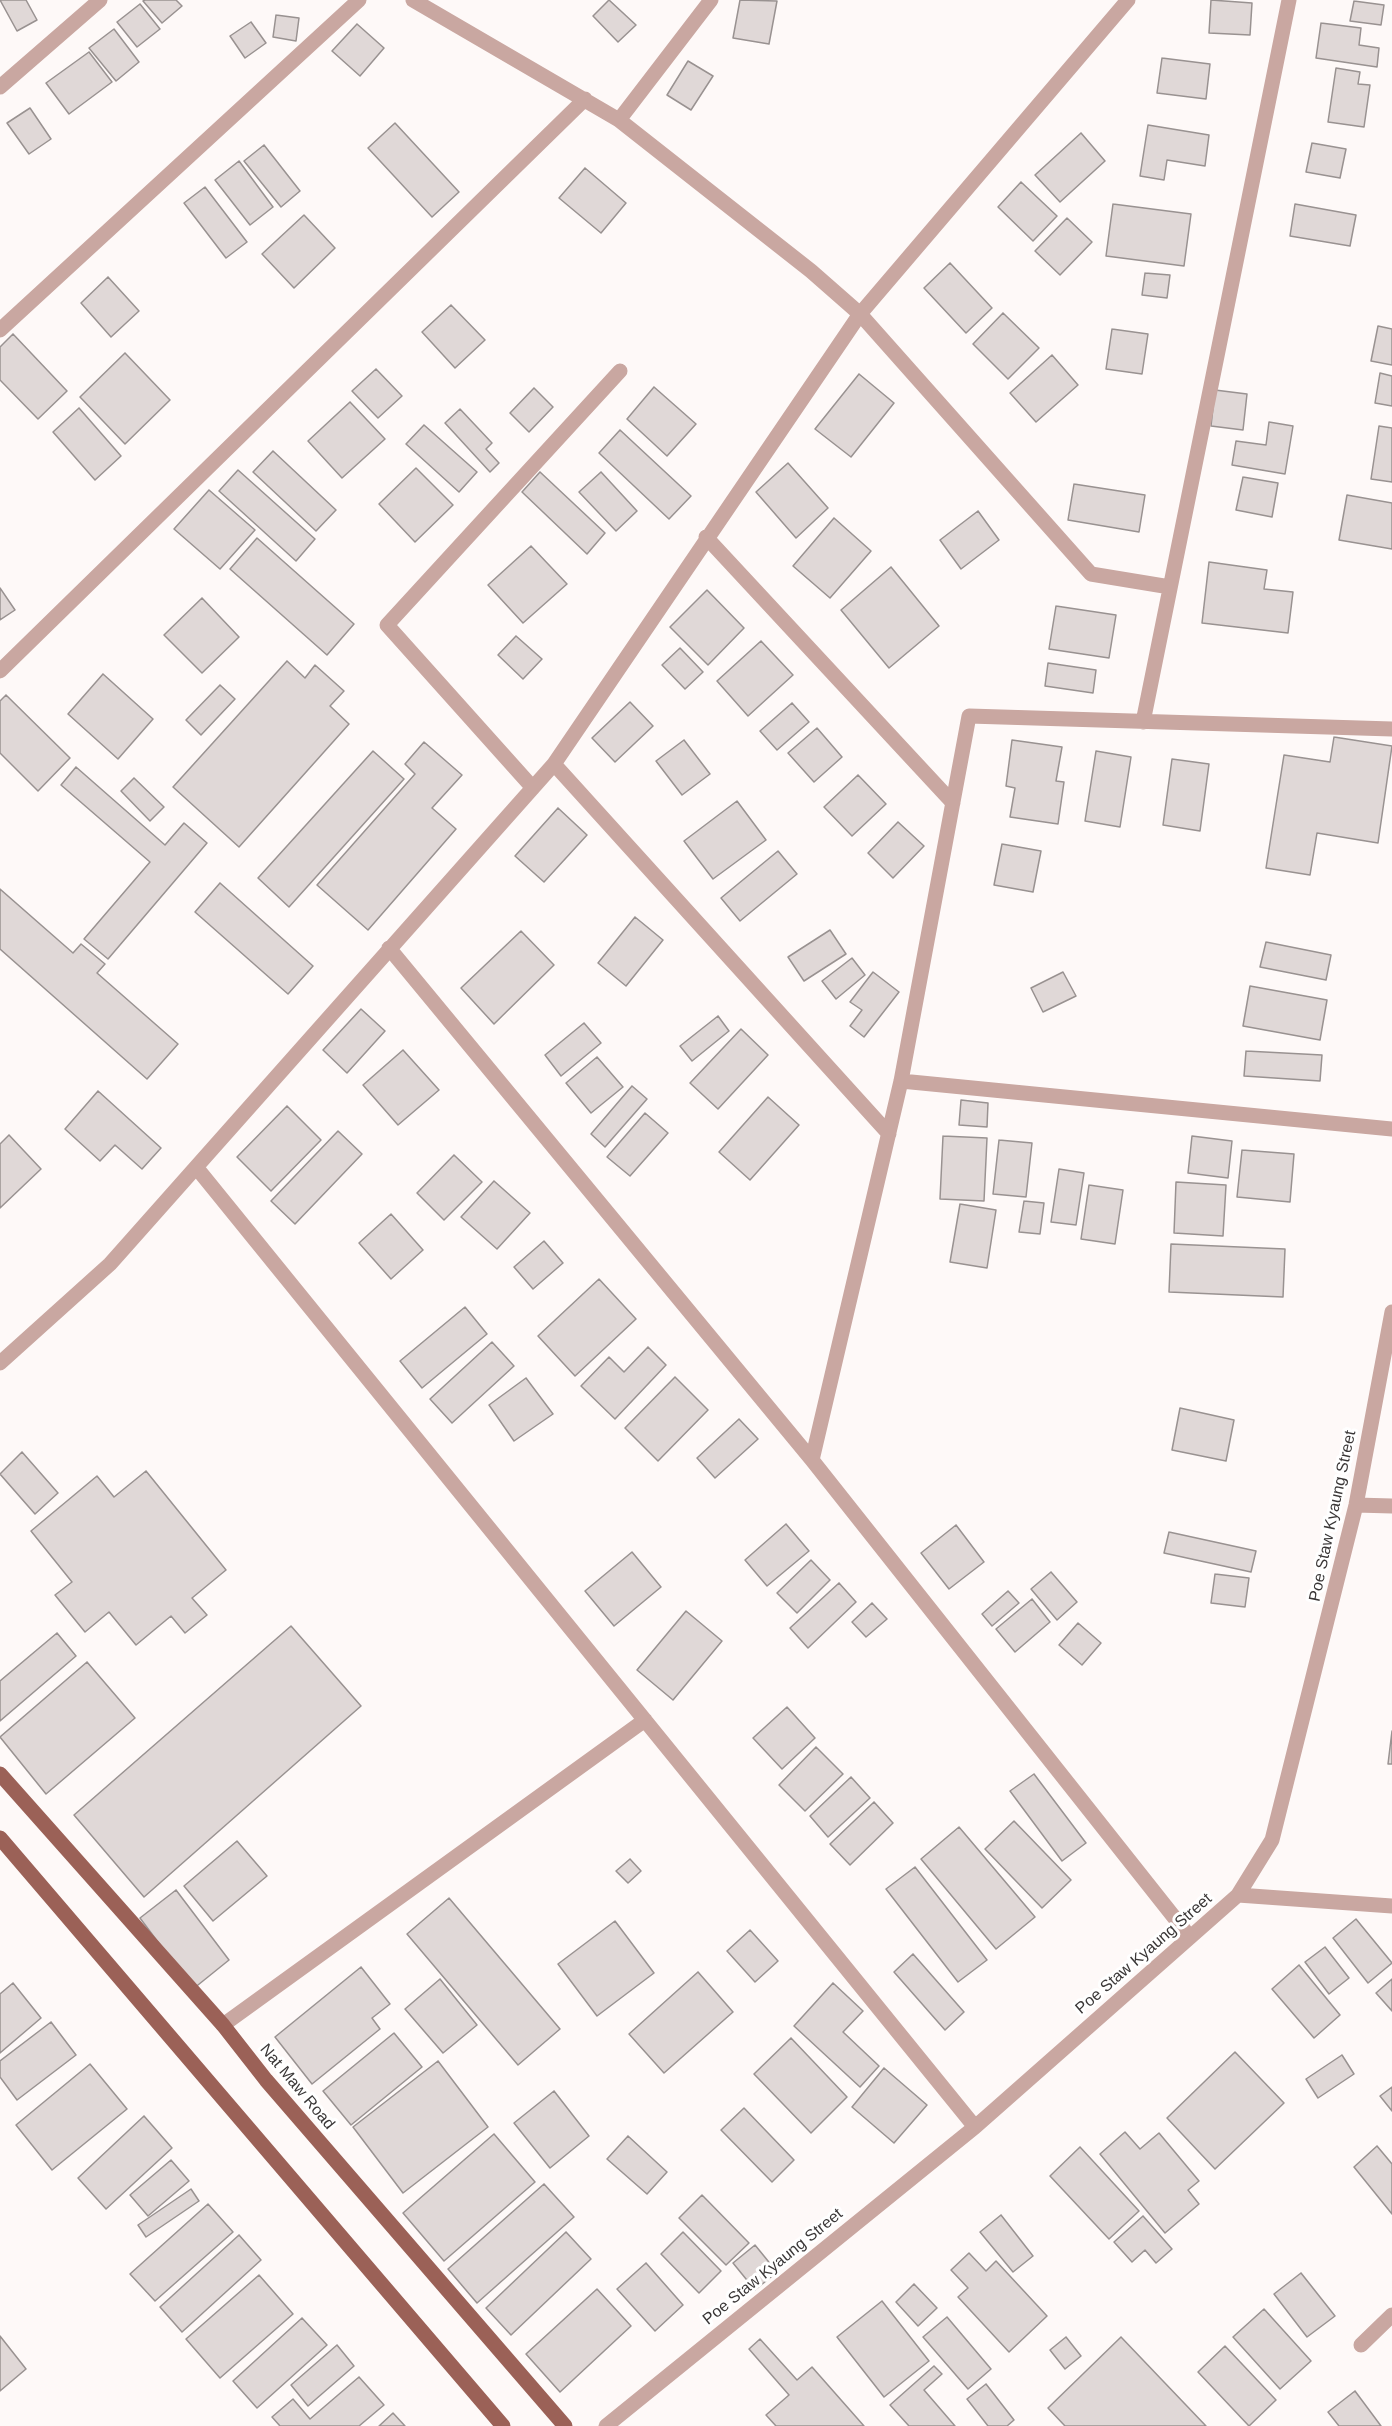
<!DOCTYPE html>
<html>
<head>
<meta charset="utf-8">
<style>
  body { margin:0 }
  canvas { display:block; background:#fef9f8 }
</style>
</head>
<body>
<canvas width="1392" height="2426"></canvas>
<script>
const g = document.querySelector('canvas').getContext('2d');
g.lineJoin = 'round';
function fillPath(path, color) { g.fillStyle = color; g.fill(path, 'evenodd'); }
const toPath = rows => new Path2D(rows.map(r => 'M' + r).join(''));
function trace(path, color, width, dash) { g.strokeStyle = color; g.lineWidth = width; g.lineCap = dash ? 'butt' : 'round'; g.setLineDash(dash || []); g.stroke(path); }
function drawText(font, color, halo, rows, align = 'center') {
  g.font = font + ' Arial,sans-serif'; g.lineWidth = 6; g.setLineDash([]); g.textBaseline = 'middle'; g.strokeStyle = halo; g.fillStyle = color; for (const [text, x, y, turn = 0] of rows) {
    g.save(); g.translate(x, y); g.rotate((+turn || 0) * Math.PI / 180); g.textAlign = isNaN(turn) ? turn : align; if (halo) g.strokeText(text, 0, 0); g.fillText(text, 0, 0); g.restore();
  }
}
const building = toPath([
  [0,0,26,0,37,20,17,31,0,0],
  [145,0,176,0,182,6,162,23,143,1,145,0],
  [609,0,636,25,618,42,593,16,609,0],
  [740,0,777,1,769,44,733,38,740,0],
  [1211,0,1252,3,1250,35,1209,33,1211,0],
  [1354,1,1384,5,1381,25,1350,21,1354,1],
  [140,4,160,29,137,47,117,22,140,4],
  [276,15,299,18,296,41,273,37,276,15],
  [251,22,266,43,245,58,230,36,251,22],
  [1321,23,1361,28,1359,45,1379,48,1377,67,1316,58,1321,23],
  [357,24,384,48,360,76,332,51,357,24],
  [114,29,139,62,116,81,89,48,114,29],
  [89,52,112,82,69,114,46,83,89,52],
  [1162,58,1210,64,1206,99,1157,93,1162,58],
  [688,61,713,76,691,110,667,95,688,61],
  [1336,68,1360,72,1358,84,1370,85,1364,127,1328,122,1336,68],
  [30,108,51,139,29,154,7,123,30,108],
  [395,123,459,192,432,217,368,148,395,123],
  [1148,125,1209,135,1205,166,1167,160,1164,180,1140,176,1148,125],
  [1081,133,1105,161,1060,202,1035,175,1081,133],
  [1312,143,1346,149,1340,178,1306,172,1312,143],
  [264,145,300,191,281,207,244,161,264,145],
  [239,161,273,207,250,225,215,180,239,161],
  [585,168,626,203,601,233,559,198,585,168],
  [1021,182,1057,216,1033,241,998,207,1021,182],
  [205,187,247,242,226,258,184,203,205,187],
  [1113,204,1191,214,1184,266,1106,256,1113,204],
  [1295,204,1356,215,1350,246,1290,236,1295,204],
  [304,215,335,248,294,288,262,254,304,215],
  [1067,218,1092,242,1060,275,1035,251,1067,218],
  [950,263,992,308,966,333,924,288,950,263],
  [1145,273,1170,275,1167,298,1142,295,1145,273],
  [108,277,139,311,111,337,81,303,108,277],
  [451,305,485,340,455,368,422,332,451,305],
  [1003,313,1039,348,1008,379,973,344,1003,313],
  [1378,326,1392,329,1392,365,1371,361,1378,326],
  [1112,329,1148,334,1142,374,1106,369,1112,329],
  [13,334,67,391,38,419,0,380,0,347,13,334],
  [125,353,170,400,125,444,80,397,125,353],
  [1052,355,1078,385,1036,422,1010,393,1052,355],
  [376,369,402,396,378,418,352,391,376,369],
  [1380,373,1392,376,1392,406,1375,403,1380,373],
  [859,374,894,403,851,457,815,429,859,374],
  [654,387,696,424,667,456,627,419,654,387],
  [534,388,553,407,529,432,510,413,534,388],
  [1215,390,1247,394,1243,430,1211,426,1215,390],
  [350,402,385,439,342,478,308,441,350,402],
  [79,408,121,456,95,480,53,432,79,408],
  [460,409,492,443,486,449,499,463,490,472,445,423,460,409],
  [1269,422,1293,426,1285,474,1232,465,1236,441,1266,445,1269,422],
  [424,425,477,472,459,492,406,444,424,425],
  [1379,426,1392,428,1392,482,1371,479,1379,426],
  [620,430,691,496,669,519,599,453,620,430],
  [273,451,336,510,316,531,253,472,273,451],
  [788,463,828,508,796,538,756,492,788,463],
  [416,468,453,505,415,542,379,504,416,468],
  [238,470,315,539,296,561,219,491,238,470],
  [540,472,605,533,587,554,522,492,540,472],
  [601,472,637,511,616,531,579,492,601,472],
  [1243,477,1278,483,1272,517,1236,510,1243,477],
  [1074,484,1145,495,1139,532,1068,520,1074,484],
  [209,490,255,530,220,569,174,529,209,490],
  [1347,495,1392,503,1392,549,1339,540,1347,495],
  [978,511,999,540,961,569,940,540,978,511],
  [834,518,871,551,830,598,793,566,834,518],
  [257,538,354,624,327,655,230,569,257,538],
  [531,546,567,584,523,623,488,585,531,546],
  [1209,562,1267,570,1264,589,1293,592,1288,633,1202,623,1209,562],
  [891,567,939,626,889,668,841,610,891,567],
  [0,588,15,610,0,620,0,588],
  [707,590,744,628,708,665,670,627,707,590],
  [202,598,239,637,202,673,164,635,202,598],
  [1056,606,1116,615,1109,658,1049,649,1056,606],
  [516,636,542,659,523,679,498,655,516,636],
  [761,641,793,675,748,716,717,681,761,641],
  [680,648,703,672,685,689,662,665,680,648],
  [287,661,305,678,315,665,344,691,330,706,349,724,239,847,173,787,287,661],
  [1048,663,1096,670,1093,693,1045,686,1048,663],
  [103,674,153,719,118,759,68,714,103,674],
  [220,685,235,699,201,735,186,720,220,685],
  [6,695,70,758,38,791,0,753,0,701,6,695],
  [630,702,653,726,615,762,592,738,630,702],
  [792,703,809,722,777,750,760,731,792,703],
  [817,728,842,757,814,782,788,753,817,728],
  [1334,737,1392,746,1378,843,1317,833,1310,875,1266,868,1284,755,1330,762,1334,737],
  [684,740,710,774,682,795,656,761,684,740],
  [1012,740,1062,747,1056,781,1064,782,1058,824,1010,817,1015,788,1006,786,1012,740],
  [424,742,462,775,432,808,456,829,368,930,317,885,415,774,405,764,424,742],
  [373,751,404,779,289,907,258,878,373,751],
  [1096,751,1131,757,1120,827,1085,821,1096,751],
  [1172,759,1209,764,1200,831,1163,825,1172,759],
  [76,767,165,845,184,823,207,843,108,959,84,939,150,862,61,785,76,767],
  [858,775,886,804,852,836,824,807,858,775],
  [134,778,164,807,150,821,121,791,134,778],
  [737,801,766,840,713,879,684,841,737,801],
  [558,808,587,835,544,882,515,856,558,808],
  [898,822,924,846,893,878,868,853,898,822],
  [1002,844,1041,851,1033,892,994,885,1002,844],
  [778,851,797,874,740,921,721,898,778,851],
  [220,883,313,966,288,994,195,912,220,883],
  [0,889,73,953,81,944,105,964,97,973,178,1044,147,1079,0,949,0,889],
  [635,917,663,940,626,986,598,963,635,917],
  [830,930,846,954,804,981,788,957,830,930],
  [521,931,554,965,494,1024,461,988,521,931],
  [1266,942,1331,955,1326,980,1260,967,1266,942],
  [852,958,865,975,836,999,822,981,852,958],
  [873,972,899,992,864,1037,850,1026,862,1010,850,1002,873,972],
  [1063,972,1076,996,1043,1012,1031,988,1063,972],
  [1250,986,1327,1000,1320,1040,1243,1026,1250,986],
  [361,1009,385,1031,347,1073,323,1050,361,1009],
  [718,1016,729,1031,692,1061,680,1046,718,1016],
  [584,1023,601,1043,561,1076,545,1055,584,1023],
  [741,1029,768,1055,718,1109,690,1083,741,1029],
  [403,1050,439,1090,398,1125,363,1085,403,1050],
  [1246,1051,1322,1055,1320,1081,1244,1076,1246,1051],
  [597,1057,623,1087,591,1113,566,1083,597,1057],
  [632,1086,647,1099,605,1147,591,1134,632,1086],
  [98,1091,161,1148,142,1169,115,1145,100,1161,65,1129,98,1091],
  [768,1097,799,1125,750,1180,719,1152,768,1097],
  [961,1100,988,1103,987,1127,959,1125,961,1100],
  [287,1106,321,1140,271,1191,237,1157,287,1106],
  [645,1113,668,1133,630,1176,607,1157,645,1113],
  [338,1131,362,1154,295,1224,271,1201,338,1131],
  [9,1135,41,1169,0,1208,0,1144,9,1135],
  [943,1136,987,1138,984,1201,940,1199,943,1136],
  [1192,1136,1232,1141,1228,1178,1188,1173,1192,1136],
  [999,1140,1032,1143,1026,1197,993,1194,999,1140],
  [1242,1150,1294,1154,1290,1202,1237,1197,1242,1150],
  [454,1155,482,1182,444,1220,417,1193,454,1155],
  [1059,1169,1084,1173,1076,1225,1051,1222,1059,1169],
  [494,1181,530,1213,497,1249,461,1217,494,1181],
  [1176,1182,1226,1185,1223,1236,1174,1233,1176,1182],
  [1089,1185,1123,1190,1115,1244,1081,1239,1089,1185],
  [1024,1201,1044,1203,1040,1234,1019,1232,1024,1201],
  [960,1204,996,1210,987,1268,950,1262,960,1204],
  [391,1214,423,1250,391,1279,359,1243,391,1214],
  [544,1241,563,1263,533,1289,514,1267,544,1241],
  [1171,1244,1285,1249,1283,1297,1169,1292,1171,1244],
  [599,1279,636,1319,575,1376,538,1336,599,1279],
  [465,1307,487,1334,422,1388,400,1361,465,1307],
  [492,1342,514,1366,452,1423,430,1399,492,1342],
  [648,1347,666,1365,615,1419,581,1386,609,1357,624,1372,648,1347],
  [675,1377,708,1410,658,1461,625,1428,675,1377],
  [526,1378,553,1414,514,1441,489,1405,526,1378],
  [1180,1408,1234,1420,1226,1461,1172,1450,1180,1408],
  [739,1419,758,1439,715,1478,697,1458,739,1419],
  [22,1452,58,1493,35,1514,0,1474,22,1452],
  [146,1471,226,1570,192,1598,207,1615,185,1633,171,1616,136,1645,109,1612,85,1632,55,1595,72,1582,31,1531,97,1476,114,1497,146,1471],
  [786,1524,809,1551,767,1586,745,1560,786,1524],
  [956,1525,984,1562,949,1589,921,1553,956,1525],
  [1169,1532,1256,1551,1251,1572,1164,1553,1169,1532],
  [632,1552,661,1587,614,1626,585,1591,632,1552],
  [811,1560,830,1580,797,1613,777,1593,811,1560],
  [1051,1572,1077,1602,1057,1620,1031,1589,1051,1572],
  [1215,1574,1249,1578,1245,1607,1211,1603,1215,1574],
  [839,1583,856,1602,808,1648,790,1628,839,1583],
  [1008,1591,1019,1603,992,1626,982,1614,1008,1591],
  [1032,1599,1050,1622,1015,1652,996,1629,1032,1599],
  [872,1603,887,1619,866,1637,852,1622,872,1603],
  [686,1611,722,1641,673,1700,637,1670,686,1611],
  [1078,1623,1101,1643,1082,1665,1059,1645,1078,1623],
  [291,1626,361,1706,144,1897,74,1815,291,1626],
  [57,1633,76,1656,0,1721,0,1681,57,1633],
  [87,1662,135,1718,46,1794,0,1737,87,1662],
  [787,1707,815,1738,782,1769,753,1738,787,1707],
  [1392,1731,1392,1764,1388,1764,1392,1731],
  [816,1747,843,1774,805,1811,779,1785,816,1747],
  [1034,1774,1086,1843,1062,1861,1010,1791,1034,1774],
  [851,1777,870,1798,828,1837,810,1816,851,1777],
  [874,1802,893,1823,850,1865,830,1844,874,1802],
  [1014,1821,1071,1880,1042,1908,985,1849,1014,1821],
  [959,1827,1035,1917,996,1949,921,1859,959,1827],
  [237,1841,267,1876,213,1921,184,1886,237,1841],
  [630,1859,641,1871,628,1883,616,1871,630,1859],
  [915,1867,987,1960,958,1982,886,1889,915,1867],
  [176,1890,229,1960,193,1989,140,1918,176,1890],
  [449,1898,560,2029,518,2065,407,1934,449,1898],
  [1356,1919,1392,1963,1368,1983,1333,1938,1356,1919],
  [615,1921,654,1973,597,2016,558,1964,615,1921],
  [750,1930,778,1961,755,1982,727,1951,750,1930],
  [1325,1947,1349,1978,1329,1994,1305,1962,1325,1947],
  [913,1954,964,2012,945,2030,894,1972,913,1954],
  [1299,1965,1340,2015,1314,2038,1272,1989,1299,1965],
  [361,1967,390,2004,372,2018,380,2029,312,2084,275,2037,361,1967],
  [698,1972,733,2012,664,2073,629,2034,698,1972],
  [440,1979,477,2025,443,2053,405,2009,440,1979],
  [1392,1979,1392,2011,1376,1993,1392,1979],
  [13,1983,41,2018,0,2053,0,1994,13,1983],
  [833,1983,863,2011,843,2032,879,2066,860,2087,794,2026,833,1983],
  [51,2022,76,2055,17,2100,0,2077,0,2061,51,2022],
  [394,2033,422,2067,351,2125,323,2091,394,2033],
  [791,2038,847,2097,811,2133,754,2074,791,2038],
  [1235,2052,1284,2103,1215,2169,1167,2118,1235,2052],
  [1342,2055,1354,2074,1318,2098,1306,2079,1342,2055],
  [438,2061,488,2127,403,2193,353,2127,438,2061],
  [90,2064,127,2109,52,2170,16,2125,90,2064],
  [884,2068,927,2105,894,2143,852,2107,884,2068],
  [1392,2087,1392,2111,1380,2096,1392,2087],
  [554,2091,589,2136,550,2168,514,2123,554,2091],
  [744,2108,794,2160,772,2182,721,2130,744,2108],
  [144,2116,172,2148,106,2209,78,2178,144,2116],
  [1125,2132,1140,2149,1159,2133,1199,2181,1188,2190,1199,2204,1165,2233,1100,2154,1125,2132],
  [494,2134,535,2182,444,2261,403,2213,494,2134],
  [628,2136,667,2172,647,2194,607,2159,628,2136],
  [1377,2146,1392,2164,1392,2214,1354,2167,1377,2146],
  [1080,2147,1139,2211,1109,2239,1050,2176,1080,2147],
  [171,2160,189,2181,148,2216,130,2195,171,2160],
  [544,2184,574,2217,477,2303,448,2269,544,2184],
  [191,2189,199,2201,146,2237,138,2225,191,2189],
  [702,2195,749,2243,726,2265,679,2218,702,2195],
  [208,2204,233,2232,155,2301,130,2274,208,2204],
  [1001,2215,1033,2256,1013,2272,980,2232,1001,2215],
  [1143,2216,1172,2249,1156,2263,1145,2250,1132,2262,1114,2242,1143,2216],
  [566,2232,591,2259,511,2335,486,2308,566,2232],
  [683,2232,721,2271,699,2293,661,2254,683,2232],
  [239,2235,261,2260,182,2332,160,2307,239,2235],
  [755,2245,777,2272,755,2290,733,2263,755,2245],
  [969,2253,986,2271,996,2261,1047,2316,1009,2352,958,2297,968,2288,951,2270,969,2253],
  [646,2263,683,2305,655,2331,617,2289,646,2263],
  [1301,2273,1335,2316,1307,2337,1274,2294,1301,2273],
  [259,2275,293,2314,220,2378,186,2339,259,2275],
  [914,2284,937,2308,918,2326,896,2302,914,2284],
  [597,2289,631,2326,560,2392,526,2354,597,2289],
  [882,2301,929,2361,884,2397,837,2337,882,2301],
  [1264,2309,1311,2361,1280,2389,1233,2337,1264,2309],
  [947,2317,991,2369,968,2389,923,2337,947,2317],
  [302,2318,327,2345,257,2408,233,2381,302,2318],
  [0,2336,26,2369,0,2391,0,2336],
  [1066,2337,1081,2356,1065,2369,1050,2350,1066,2337],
  [1121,2337,1206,2426,1065,2426,1048,2408,1121,2337],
  [760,2339,797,2380,812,2367,864,2426,776,2426,766,2415,789,2395,749,2349,760,2339],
  [337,2345,354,2366,308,2406,291,2385,337,2345],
  [1225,2346,1276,2400,1249,2426,1198,2372,1225,2346],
  [934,2366,942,2374,924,2390,955,2426,909,2426,890,2405,934,2366],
  [359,2377,384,2405,359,2426,280,2426,272,2417,293,2399,310,2419,359,2377],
  [986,2384,1014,2420,1007,2426,988,2426,967,2399,986,2384],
  [1355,2391,1381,2426,1339,2426,1328,2412,1355,2391],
  [393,2413,405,2426,379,2426,393,2413]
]);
fillPath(building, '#e0d8d7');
trace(building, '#999291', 1.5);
trace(toPath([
  [413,0,619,120,811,271,860,314,1091,574,1170,587],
  [0,87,100,0],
  [619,120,711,0],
  [0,330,359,0],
  [706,537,953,803],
  [0,671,585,99],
  [1143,722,1289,0],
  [554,764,889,1134],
  [533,788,387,625,620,371],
  [389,948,812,1460,1189,1936],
  [901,1081,1392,1129],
  [196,1167,975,2127],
  [0,1363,110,1264,554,764,860,314,1128,0],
  [812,1460,901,1081,969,716,1392,729],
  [1356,1505,1392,1506],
  [1238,1895,1392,1906],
  [223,2025,645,1720],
  [1361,2345,1392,2315],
  [606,2426,975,2127,1238,1895,1272,1840,1356,1505,1392,1312]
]), '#c9a7a1', 15);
trace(toPath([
  [0,1774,223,2025,266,2080,565,2426],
  [0,1838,503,2426]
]), '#9b6157', 15);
drawText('16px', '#3a3737', '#fff', [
  ["Poe Staw Kyaung Street",1333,1516,-78],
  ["Poe Staw Kyaung Street",1144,1954,-41],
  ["Nat Maw Road",297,2087,50],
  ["Poe Staw Kyaung Street",773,2267,-39]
]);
</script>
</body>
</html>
